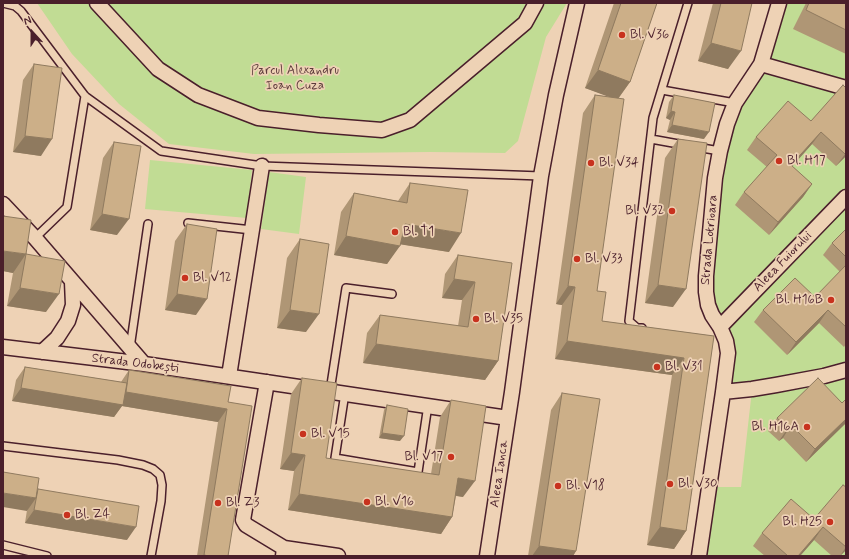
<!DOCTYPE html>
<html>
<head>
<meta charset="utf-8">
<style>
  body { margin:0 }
  #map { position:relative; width:849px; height:559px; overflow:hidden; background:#eed2b5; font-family:Mynerve,sans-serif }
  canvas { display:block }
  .frame { position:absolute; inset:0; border:4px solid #4a1f2b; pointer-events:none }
  .north { position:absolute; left:12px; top:12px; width:40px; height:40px; -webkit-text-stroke:3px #eed2b5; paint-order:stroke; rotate:339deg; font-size:11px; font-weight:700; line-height:16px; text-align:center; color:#4a1f2b }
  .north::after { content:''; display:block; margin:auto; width:14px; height:18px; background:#4a1f2b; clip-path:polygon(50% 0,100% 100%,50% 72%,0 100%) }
</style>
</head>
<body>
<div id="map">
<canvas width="849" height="559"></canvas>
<div class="frame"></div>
<div class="north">N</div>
</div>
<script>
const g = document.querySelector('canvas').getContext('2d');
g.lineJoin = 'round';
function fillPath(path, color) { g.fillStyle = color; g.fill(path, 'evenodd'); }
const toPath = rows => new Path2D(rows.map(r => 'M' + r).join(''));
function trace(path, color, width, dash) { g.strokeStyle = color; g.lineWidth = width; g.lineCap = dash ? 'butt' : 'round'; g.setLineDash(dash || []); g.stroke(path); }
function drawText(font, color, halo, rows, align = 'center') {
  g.font = font + ' Mynerve,sans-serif'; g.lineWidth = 3.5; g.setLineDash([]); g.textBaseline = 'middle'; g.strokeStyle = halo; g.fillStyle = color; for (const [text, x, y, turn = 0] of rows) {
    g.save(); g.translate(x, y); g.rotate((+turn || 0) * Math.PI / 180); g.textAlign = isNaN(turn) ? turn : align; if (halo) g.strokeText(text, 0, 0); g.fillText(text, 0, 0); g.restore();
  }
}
fillPath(toPath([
  [37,3,567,3,546,37,518,141,505,153,430,152,254,154,169,144,119,104,72,54],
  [779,3,846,3,846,556,699,556,709,487,741,487,752,390,723,392,728,353,708,305,720,151,761,64],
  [150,160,252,170,247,218,145,209],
  [269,172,306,177,299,234,261,229]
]), '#c1dc94');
const lane = toPath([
  [3,3,15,6,21,11,85,96,161,151,262,166,541,176],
  [662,90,735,103],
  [651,139,684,145],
  [696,147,720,151],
  [188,223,252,230],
  [35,238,67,207,85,96],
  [642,328,637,328,629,321,653,118,688,3],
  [130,348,148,224],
  [330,391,346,288,392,294],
  [345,393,335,458,418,472,428,405],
  [3,446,118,460,143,465,153,469,160,475,162,485,161,501,151,556],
  [3,545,47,556]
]);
const street = toPath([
  [97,3,158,69,198,95,258,118,319,125,382,130,410,120,525,23,536,3],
  [761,64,846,88],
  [3,204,35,238,144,364],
  [720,327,846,197],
  [3,347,144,364,508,418],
  [42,352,57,338,68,321,73,305,72,282],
  [229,376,262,166],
  [267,382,243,520,246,525,284,548,283,556],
  [723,392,752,389,776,385,824,376,846,370],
  [284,548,338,556],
  [487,556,512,392,541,176,556,95,577,3],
  [699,556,723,392,728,353,726,341,720,327,712,315,708,305,706,292,706,276,715,178,720,151,727,124,735,103,761,64,779,3]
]);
trace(lane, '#4a1f2b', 10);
trace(street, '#4a1f2b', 17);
trace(lane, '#eed2b5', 7);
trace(street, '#eed2b5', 14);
fillPath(toPath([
  [614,3,657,3,630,82,618,99,597,291,602,321,714,336,686,531,674,549,647,545,672,375,555,359,562,305,556,304,583,113,595,95,611,97,585,88],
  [713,3,752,3,728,69,698,61],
  [806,3,846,3,846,54,793,29],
  [34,64,41,156,13,152,23,80],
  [846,88,846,156,836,166,812,144,792,166,812,184,803,197,769,235,735,205,744,192,767,167,747,150,756,137,811,121],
  [674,95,704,139,667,132,670,120,666,118,669,102],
  [678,139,673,307,645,303,665,158],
  [114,142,117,235,90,230,103,158],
  [410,183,449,252,400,244,387,264,334,255,341,212,354,193,398,201],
  [187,224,196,315,165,310,175,241],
  [846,229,846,344,844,347,819,323,787,355,754,322,763,310,815,297,840,272,823,255,832,243],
  [300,239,306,332,277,328,287,258],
  [26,254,46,312,7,306,13,273,3,271],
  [458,255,512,263,498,361,485,380,363,363,367,333,380,315,458,326,462,300,442,298,445,274],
  [25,367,121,382,129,370,228,402,228,556,197,556,218,422,122,406,114,417,12,401,16,380],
  [302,378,326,458,431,474,440,417,451,400,463,497,456,496,452,517,441,534,288,510,294,471,280,469,291,394],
  [562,393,576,551,573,556,528,556,551,410],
  [387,405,400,441,379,438,384,410],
  [777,418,846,423,806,462,783,438,779,441,768,431],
  [846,487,846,550,840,556,832,556,814,540,800,556,765,556,753,546,762,533,814,519],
  [37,490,127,540,25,523,27,510,27,511]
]), '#af9675');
fillPath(toPath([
  [711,43,741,51,728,69,698,61],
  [598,70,630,82,617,100,585,88],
  [671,111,675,112,670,120,666,118],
  [672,125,709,132,704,139,667,132],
  [821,132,812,144,782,178,791,165],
  [25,136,52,139,41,156,13,152],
  [846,153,846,156,836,166],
  [812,184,803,197,769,235,778,222],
  [102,214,129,219,117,235,90,230],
  [405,224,461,233,449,252,392,243],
  [346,236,400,246,387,264,334,255],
  [3,251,26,254,13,273,3,271],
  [454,279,475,282,462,300,442,298],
  [658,285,686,289,673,307,645,303],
  [568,286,575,287,562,305,556,304],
  [20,288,59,294,46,312,7,306],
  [177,294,207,299,196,315,165,310],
  [290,310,319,314,306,332,277,328],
  [828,310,819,323,787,355,796,342],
  [567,341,684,358,672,375,555,359],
  [376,344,498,361,485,380,363,363],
  [21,388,126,392,227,409,218,422,122,406,114,417,12,401],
  [846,419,846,423,806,462,815,449],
  [791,425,783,438,779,441,788,428],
  [382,433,404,436,400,441,379,438],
  [291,453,305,455,294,471,280,469],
  [458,478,475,481,463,497,447,494],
  [3,493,36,498,27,511,3,507],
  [299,494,452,517,441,534,288,510],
  [34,510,136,527,127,540,25,523],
  [660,527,686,531,674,549,647,545],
  [823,527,814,540,800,556,798,556],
  [539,546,576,551,573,556,532,556],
  [846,547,846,550,840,556]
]), '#8f7a5f');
const building = toPath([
  [621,3,657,3,630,82,598,70,621,3],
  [721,3,752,3,741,51,711,43,721,3],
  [809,3,846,3,846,30,806,10,809,3],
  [34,64,62,68,52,139,25,136,34,64],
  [843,85,846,88,846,153,845,154,821,132,791,165,812,184,778,222,744,192,777,155,756,137,788,101,811,121,843,85],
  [595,95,624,99,597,291,606,292,602,321,714,336,686,531,660,527,684,358,567,341,575,287,568,286,595,95],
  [674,95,715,103,709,132,672,125,675,112,671,111,674,95],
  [678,139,707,143,686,289,658,285,678,139],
  [114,142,141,146,129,219,102,214,114,142],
  [410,183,468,190,461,233,405,224,400,246,346,236,354,193,407,203,410,183],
  [3,216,31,220,26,254,3,251,3,216],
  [187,224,217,229,207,299,177,294,187,224],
  [846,229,846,257,832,243,846,229],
  [300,239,329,244,319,314,290,310,300,239],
  [26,254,65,261,59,294,20,288,26,254],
  [458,255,512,263,498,361,376,344,380,315,468,327,475,282,454,279,458,255],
  [846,265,846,327,828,310,796,342,763,310,795,278,815,297,846,265],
  [25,367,127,383,123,405,21,388,25,367],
  [129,370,231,386,228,402,252,406,228,556,209,556,204,555,227,409,126,392,129,370],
  [302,378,337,383,326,458,439,475,451,400,486,406,475,481,458,478,452,517,299,494,305,455,291,453,302,378],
  [818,378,842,403,846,399,846,419,815,449,791,425,788,428,777,418,818,378],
  [562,393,600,399,576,551,539,546,562,393],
  [387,405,408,409,404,436,382,433,387,405],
  [3,472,39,478,36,498,3,493,3,472],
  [843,485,846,487,846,547,823,527,798,556,788,556,762,533,791,499,814,519,843,485],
  [38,489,139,506,136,527,34,510,38,489]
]);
fillPath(building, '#ccaf88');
trace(building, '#8f7a5f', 1);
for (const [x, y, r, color] of [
  [622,35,4,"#c8321e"],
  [779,161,4,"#c8321e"],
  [591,163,4,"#c8321e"],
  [672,211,4,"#c8321e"],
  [395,232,4,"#c8321e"],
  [577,259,4,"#c8321e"],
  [185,278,4,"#c8321e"],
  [831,300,4,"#c8321e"],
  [476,319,4,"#c8321e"],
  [657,367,4,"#c8321e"],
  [807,427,4,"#c8321e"],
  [303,434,4,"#c8321e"],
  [451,457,4,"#c8321e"],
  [670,484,4,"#c8321e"],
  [558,486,4,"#c8321e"],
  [367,502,4,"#c8321e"],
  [218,503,4,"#c8321e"],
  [67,515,4,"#c8321e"],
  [830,522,4,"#c8321e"]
]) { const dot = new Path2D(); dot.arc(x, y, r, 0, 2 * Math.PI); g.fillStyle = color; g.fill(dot); trace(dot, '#eed2b5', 1.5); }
drawText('13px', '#4a1f2b', '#eed2b5', [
  ["Bl. V36",630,35],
  ["Bl. H17",787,161],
  ["Bl. V34",599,163],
  ["Bl. V32",664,211,"right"],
  ["Bl. T1",403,232],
  ["Bl. V33",585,259],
  ["Bl. V12",193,278],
  ["Bl. H16B",823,300,"right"],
  ["Bl. V35",484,319],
  ["Bl. V31",665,367],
  ["Bl. H16A",799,427,"right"],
  ["Bl. V15",311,434],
  ["Bl. V17",443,457,"right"],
  ["Bl. V30",678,484],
  ["Bl. V18",566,486],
  ["Bl. V16",375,502],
  ["Bl. Z3",226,503],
  ["Bl. Z4",75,515],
  ["Bl. H25",822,522,"right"]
], 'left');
drawText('13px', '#5c3b3b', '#eed2b5', [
  ["Parcul Alexandru",295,71],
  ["Ioan Cuza",295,86]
]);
drawText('13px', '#4a1f2b', '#eed2b5', [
  ["Strada Lotrioara",710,240,-85],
  ["Aleea Fuiorului",783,262,-46],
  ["Strada Odobești",135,364,7],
  ["Aleea Ianca",500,474,-82]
]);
</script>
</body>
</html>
